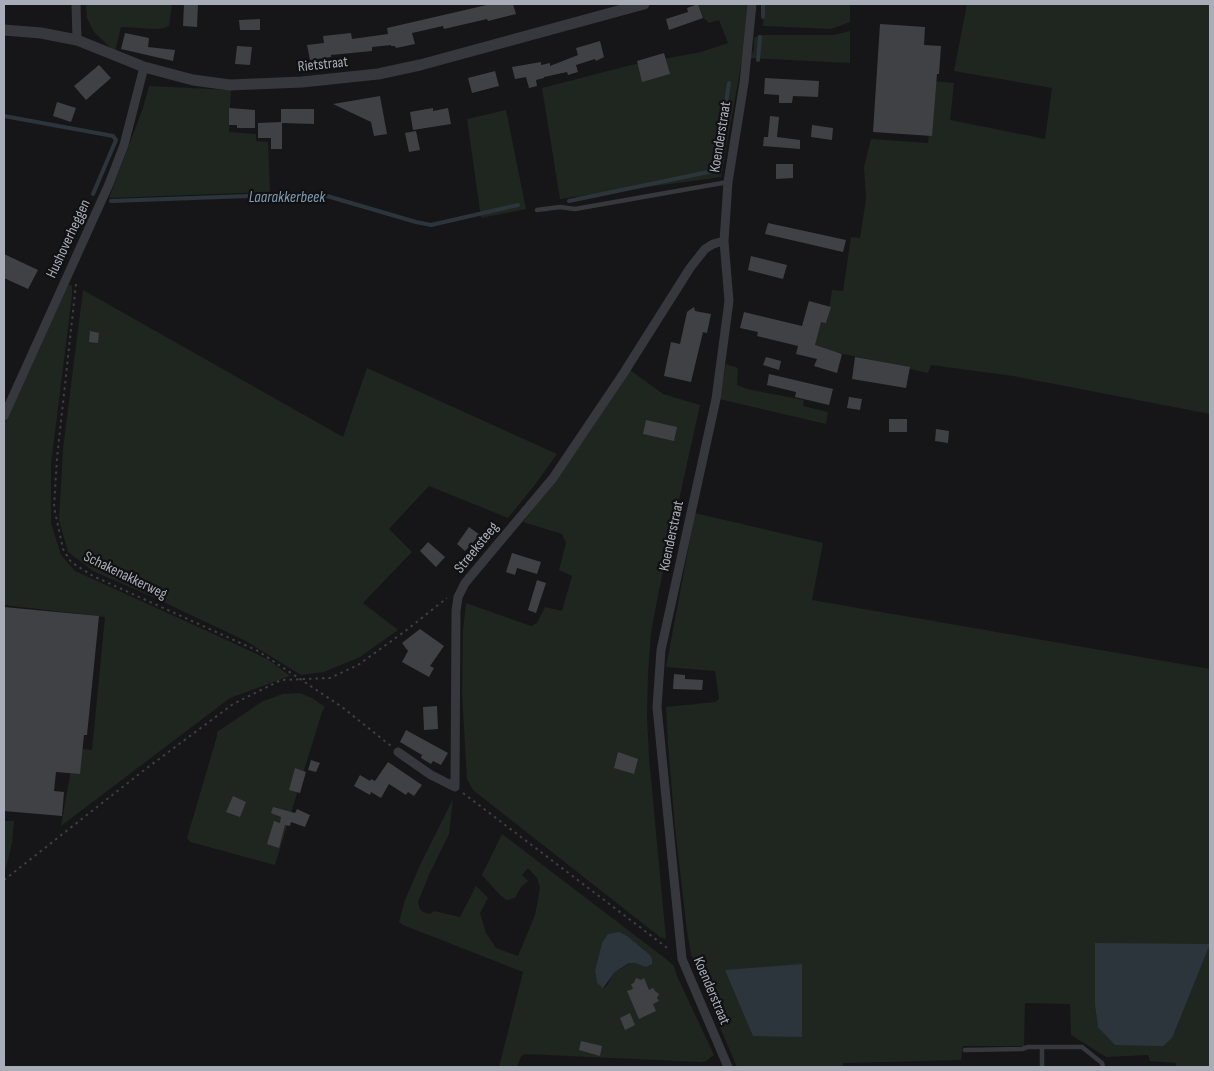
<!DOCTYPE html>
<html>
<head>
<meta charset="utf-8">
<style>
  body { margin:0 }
  #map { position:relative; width:1214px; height:1071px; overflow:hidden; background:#161618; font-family:"Sofia Sans Condensed",sans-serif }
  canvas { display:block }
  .frame { position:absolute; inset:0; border:5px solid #a8adb8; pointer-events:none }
</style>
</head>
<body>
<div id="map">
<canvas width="1214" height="1071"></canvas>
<div class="frame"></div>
</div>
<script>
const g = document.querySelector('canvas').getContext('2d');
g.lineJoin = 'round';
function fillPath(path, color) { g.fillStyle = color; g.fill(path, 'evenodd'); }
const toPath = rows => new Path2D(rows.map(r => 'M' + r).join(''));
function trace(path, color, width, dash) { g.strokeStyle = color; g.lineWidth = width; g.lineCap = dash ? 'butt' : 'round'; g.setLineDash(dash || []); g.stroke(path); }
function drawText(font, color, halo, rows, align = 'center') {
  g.font = font + ' "Sofia Sans Condensed",sans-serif'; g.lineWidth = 4.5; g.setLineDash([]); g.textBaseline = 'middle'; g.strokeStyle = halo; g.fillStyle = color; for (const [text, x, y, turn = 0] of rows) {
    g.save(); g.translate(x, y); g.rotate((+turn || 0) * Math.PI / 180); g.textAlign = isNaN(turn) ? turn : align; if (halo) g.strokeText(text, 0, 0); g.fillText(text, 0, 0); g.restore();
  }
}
fillPath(toPath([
  [86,4,172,4,169,26,164,28,156,29,121,27,115,52,94,32,87,18],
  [698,4,747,4,746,37,721,177,560,199,542,88,631,65,701,52,728,43,719,20,709,23,703,17],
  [764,4,850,4,850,22,831,29,763,26],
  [967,4,1210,4,1210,414,1013,376,931,365,928,373,813,347,817,320,827,322,832,290,843,291,851,237,860,238,866,199,864,167,871,139,928,143,933,81,954,83,950,120,1045,139,1052,88,954,71],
  [850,31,850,63,749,58,754,50,754,38,759,35,834,35],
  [149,86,231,90,229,132,256,134,256,141,268,142,270,192,109,198,143,108],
  [506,110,526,209,481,218,467,119],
  [68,284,72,286,72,296,51,464,51,523,61,555,75,571,229,641,269,660,290,676,230,698,61,826,75,748,92,750,105,617,4,605,4,425],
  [83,290,343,437,367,368,557,454,534,486,508,518,429,486,389,529,412,552,363,603,398,630,360,657,324,672,301,675,246,641,157,599,93,571,68,552,59,520,63,449],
  [726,364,738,368,737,385,747,389,804,400,803,406,828,412,826,424,719,399],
  [630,370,663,394,700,405,659,590,651,633,648,674,647,716,649,758,666,939,660,937,473,790,467,779,462,694,463,630,466,603,531,626,537,623,545,607,562,611,572,576,559,570,566,543,562,534,523,522,584,440],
  [695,513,823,543,812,600,1210,669,1210,1067,1176,1067,1176,1063,1150,1061,1148,1055,1106,1057,1071,1035,1070,1004,1025,1003,1024,1046,963,1046,961,1060,843,1063,843,1067,737,1067,704,990,691,954,687,931,675,828,668,745,666,707,715,702,719,699,715,671,666,667],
  [1095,943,1098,1027,1095,1006],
  [300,693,312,698,325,707,322,712,275,865,190,842,187,838,217,736,217,732,263,701,283,694],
  [453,799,449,834,429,875,418,902,420,909,423,912,430,914,434,911,460,917,476,886,488,898,480,913,486,933,496,948,518,956,535,915,540,888,537,878,528,868,522,875,528,881,521,887,515,898,507,900,500,895,482,875,502,834,666,959,674,966,677,976,714,1055,706,1061,700,1062,525,1054,521,1056,517,1067,499,1067,523,972,403,925,399,922,405,900,420,865],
  [602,943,642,967,635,963,630,963,615,972,605,988,597,983,595,970],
  [4,821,14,821,12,843,6,868,4,869]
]), '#1e261f');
fillPath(toPath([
  [619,932,627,936,650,955,652,959,652,964,646,967,635,963,629,963,615,972,603,988,597,983,595,970,602,943,608,934],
  [1095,943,1210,944,1172,1038,1163,1046,1115,1045,1098,1027,1095,1006],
  [802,964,802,1037,753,1036,725,970]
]), '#2c353c');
trace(toPath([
  [763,17,763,4],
  [758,60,760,37],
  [725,109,729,83],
  [4,116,113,136,116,140,93,194],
  [111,201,304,194,327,196,416,222,431,225,518,205],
  [569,201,713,171,715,169,722,127]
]), '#2c353c', 4);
fillPath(toPath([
  [184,4,198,4,197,27,183,26],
  [491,4,513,4,516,14,488,21,487,19,444,29,443,26,412,33,415,44,396,48,395,46,391,46,391,45,372,47,372,51,331,55,331,57,310,60,307,45,324,43,323,36,351,33,352,39,388,34,387,28],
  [698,4,703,18,669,30,666,19,688,12,687,8],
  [260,19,260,30,240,30,239,20],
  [880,24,925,27,924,45,941,46,939,74,937,74,932,136,873,132],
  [125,33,149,38,148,47,175,50,173,61,121,49],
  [600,41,604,57,596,61,595,59,576,65,578,72,568,75,567,72,544,77,544,78,536,80,537,86,529,88,526,77,515,79,512,67,541,62,541,65,550,63,550,66,578,55,576,48],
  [237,46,252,47,250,65,235,64],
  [664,53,670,74,642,82,637,61],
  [99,65,111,78,86,100,74,86],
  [495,71,499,86,472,93,468,78],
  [765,78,819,81,818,97,793,96,792,103,779,103,779,95,764,94],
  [380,96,387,134,374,136,371,122,333,104],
  [57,102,76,108,71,122,53,116],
  [229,108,255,110,255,128,237,128,237,125,229,125],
  [433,108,433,111,448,108,451,124,413,130,410,112],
  [281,109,314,109,314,124,282,123,282,149,271,149,271,138,258,138,258,123,281,122],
  [770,116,779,117,777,137,800,140,800,149,763,146,764,137,768,137],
  [812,125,833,128,832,140,811,137],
  [416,131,420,150,409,152,405,133],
  [776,164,793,164,793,178,776,179],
  [768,223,846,240,843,252,765,234],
  [4,254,38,270,28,289,4,278],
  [751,256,787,265,783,279,748,270],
  [809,301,831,307,826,323,821,322,815,345,842,354,837,373,814,366,817,359,796,354,798,346,757,336,758,332,740,328,744,312,802,326],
  [694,307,695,311,711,314,707,333,703,332,691,382,664,376,671,342,680,344,687,312],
  [90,331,99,333,98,343,89,342],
  [766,357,781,361,779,370,763,365],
  [855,357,910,367,906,388,852,379],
  [769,374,833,389,829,405,795,397,796,392,767,385],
  [849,397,862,399,860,410,847,408],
  [889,419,907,419,907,432,889,432],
  [646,420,677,427,674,441,643,434],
  [936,429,949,431,948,443,935,441],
  [469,527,480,535,465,551,457,544],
  [428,542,445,557,436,567,420,551],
  [512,553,541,562,537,574,517,568,515,575,506,572],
  [537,580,546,583,536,613,528,610],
  [4,607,99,616,87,735,84,735,80,774,56,772,54,791,64,792,62,816,4,811],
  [420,629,444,646,430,666,434,668,429,677,402,662,408,651,402,643],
  [674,674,685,675,685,679,703,680,702,690,673,689],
  [437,706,438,729,424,730,423,707],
  [406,730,448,753,441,765,433,761,431,764,421,758,422,755,400,742],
  [618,752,638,759,634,774,614,768],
  [311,760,320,763,316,772,308,770],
  [388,762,422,785,414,796,408,792,406,795,389,784,381,798,371,792,370,795,354,786,360,775,370,781,371,779,375,781],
  [295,768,306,772,300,793,289,790],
  [233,796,246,802,240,817,226,812],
  [273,807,295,813,297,809,310,815,305,827,291,822,290,826,285,825,279,848,267,844,274,821,280,823,281,817,271,813],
  [636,978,641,980,644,978,649,990,653,988,655,991,659,994,657,998,659,1001,653,1004,656,1011,639,1019,627,991,633,989,631,984,634,983],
  [630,1013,635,1025,625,1030,620,1018],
  [581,1041,602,1046,600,1056,579,1050]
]), '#404145');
trace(toPath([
  [76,284,57,458,54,507,63,549,71,562,93,576,258,651,342,707,391,746],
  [463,793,670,950],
  [4,880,143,771,233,704,281,680,330,678,358,665,404,632,447,598]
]), '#3d3f44', 2, [2.5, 4]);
trace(toPath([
  [537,210,560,207,575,209,728,182],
  [965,1050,1022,1049,1028,1047,1082,1047,1102,1063,1103,1067],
  [1042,1067,1042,1047]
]), '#37383d', 4.5);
trace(toPath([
  [76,4,77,40],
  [4,416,109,184,124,145,144,67],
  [398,752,431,775,455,787,456,611,458,597,465,583,553,478,623,374,690,268,705,249,713,244,724,241],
  [728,1067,682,959,657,707,661,650,716,399,729,301,724,241,728,182,744,83,752,4]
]), '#37383d', 9);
trace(toPath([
  [4,30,41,33,77,40,144,67,193,80,230,85,302,82,378,74,420,65,644,4]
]), '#37383d', 11);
drawText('15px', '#a8adb8', '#111113', [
  ["Rietstraat",323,65,-6],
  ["Koenderstraat",721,137,-81],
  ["Hushoverheggen",69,239,-65],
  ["Koenderstraat",672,536,-78],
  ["Streeksteeg",477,548,-51],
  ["Schakenakkerweg",125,576,26],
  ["Koenderstraat",711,991,67]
]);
drawText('italic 16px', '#7f9bb3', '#111113', [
  ["Laarakkerbeek",287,198]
]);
</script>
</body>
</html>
